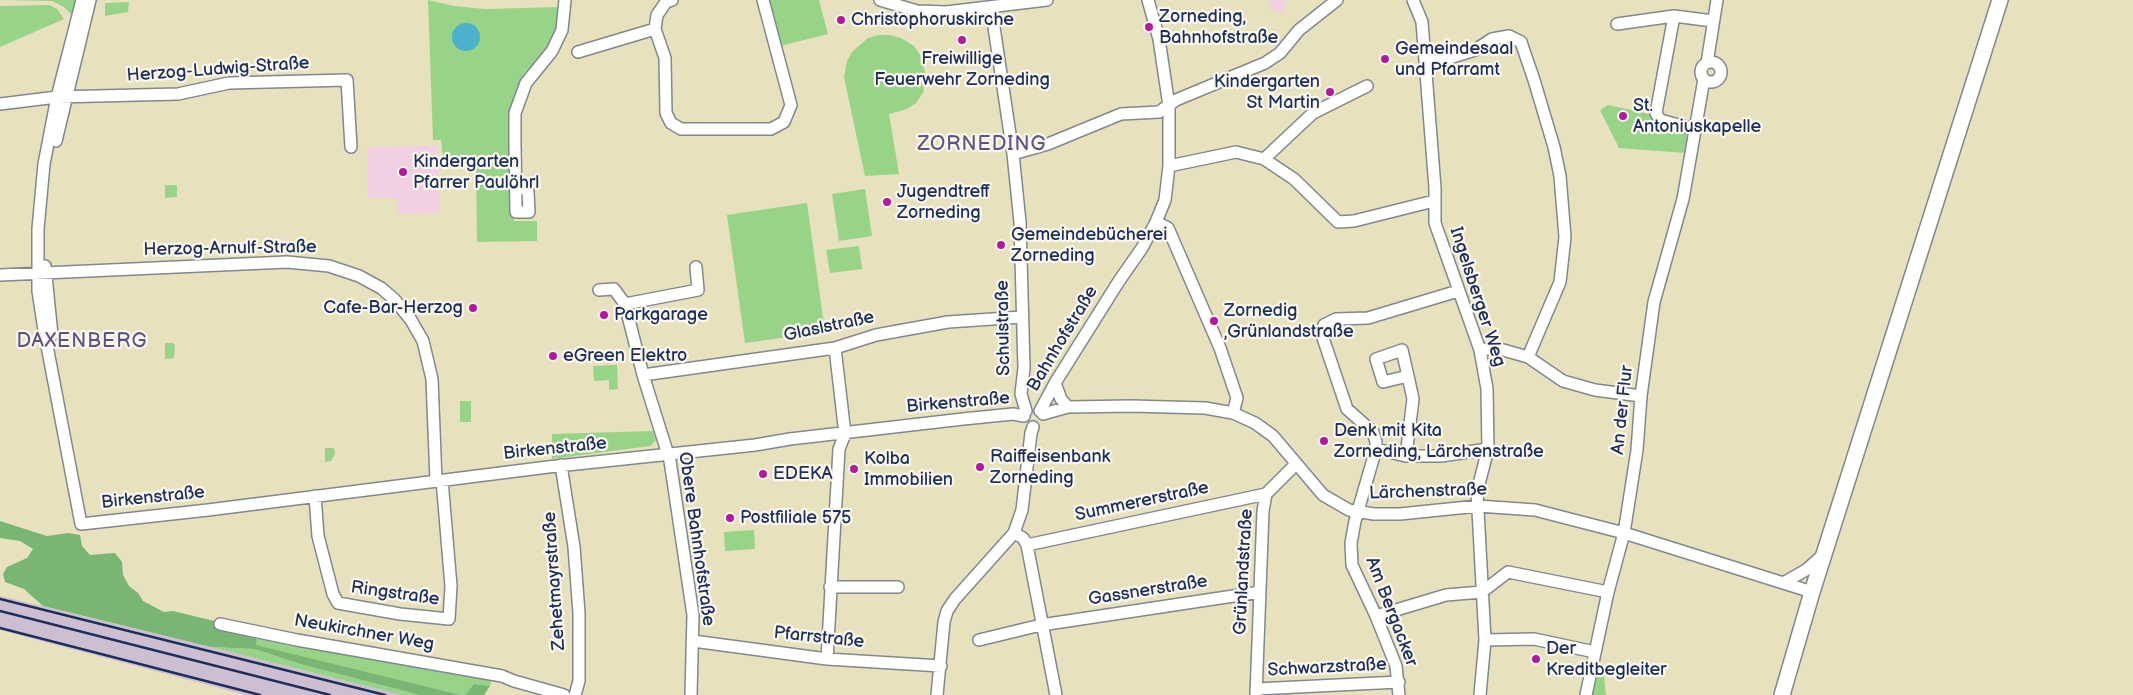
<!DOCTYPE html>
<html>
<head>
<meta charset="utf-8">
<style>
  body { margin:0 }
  canvas { display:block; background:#e7e1bd }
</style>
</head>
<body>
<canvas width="2133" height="695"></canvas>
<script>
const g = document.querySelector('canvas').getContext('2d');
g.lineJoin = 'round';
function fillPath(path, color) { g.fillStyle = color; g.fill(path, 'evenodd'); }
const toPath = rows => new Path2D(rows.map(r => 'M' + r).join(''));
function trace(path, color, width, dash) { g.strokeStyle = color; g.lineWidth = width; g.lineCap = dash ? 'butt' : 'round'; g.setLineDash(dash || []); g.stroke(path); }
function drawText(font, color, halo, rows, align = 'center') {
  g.font = font + ' "Balsamiq Sans",sans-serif'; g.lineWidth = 4.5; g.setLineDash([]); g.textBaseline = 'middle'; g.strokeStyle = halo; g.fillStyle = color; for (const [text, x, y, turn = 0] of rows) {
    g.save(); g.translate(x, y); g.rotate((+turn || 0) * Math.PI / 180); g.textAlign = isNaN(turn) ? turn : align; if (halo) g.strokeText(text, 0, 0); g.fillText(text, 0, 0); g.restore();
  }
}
fillPath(toPath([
  [1269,0,1285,0,1284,15,1271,8],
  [438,146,439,213,398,214,397,198,368,198,367,147]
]), '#f1d0e3');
fillPath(toPath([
  [0,596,211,647,402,695,246,695,0,630]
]), '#cebed1');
fillPath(toPath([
  [0,0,76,0,77,5,73,16,64,7,52,1],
  [428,0,454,6,485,9,560,7,557,27,547,52,524,73,512,105,510,128,514,221,537,221,537,241,477,242,476,156,443,157,441,140,433,140],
  [769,0,819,0,828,34,780,46],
  [129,2,128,12,105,16,105,3],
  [49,5,57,9,64,19,0,47,0,6],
  [879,35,889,35,901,38,914,46,922,58,926,78,923,93,916,103,907,109,889,114,899,174,865,176,844,77,847,61,852,52,868,38],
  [1608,105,1650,114,1691,130,1686,153,1619,148,1600,110],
  [165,185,177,185,177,197,165,198],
  [865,189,872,236,839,241,832,194],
  [807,203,825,332,745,343,727,215],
  [859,246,862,269,830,273,826,250],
  [165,343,173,343,175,345,174,358,165,359],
  [617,365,618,389,609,390,609,380,594,381,593,366],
  [460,401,471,401,471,422,460,422],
  [653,431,656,440,650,446,552,459,552,434],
  [325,448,334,448,335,454,331,461,325,462],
  [754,530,755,549,725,551,724,532],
  [257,636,492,678,490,686,474,684,465,695,461,695,255,645],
  [211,647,255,649,300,664,420,695,402,695],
  [1596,662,1603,665,1606,695,1588,695]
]), '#97d488');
fillPath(toPath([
  [0,521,47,536,68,533,80,535,82,546,90,555,115,553,122,562,123,575,129,586,138,593,143,601,164,612,173,611,214,621,222,628,257,636,256,645,461,695,420,695,300,664,255,649,211,647,43,606,24,589,5,582,3,574,7,567,27,558,33,549,20,541,0,538],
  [474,684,490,686,484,695,465,695]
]), '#79b674');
fillPath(toPath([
  '452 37a14 14 0 1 1 28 0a14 14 0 1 1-28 0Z'
]), '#4cb2cb');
const minor = toPath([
  [82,0,57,97,44,164,38,229,38,291,44,330,81,524,208,510,548,467,755,445,790,439,963,419,1013,414,1024,416],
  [672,0,666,2,657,15,655,29,665,58,666,113,671,123,681,129,771,129,784,122,791,105,763,0],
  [880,0,917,11,946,12,1047,0],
  [1413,0,1422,22,1435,188,1435,223,1480,350,1487,389,1488,449,1477,492,1485,640,1480,695],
  [991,7,1013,154,1020,222,1024,368,1021,394,1026,411],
  [1674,16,1656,113,1660,120,1694,129],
  [1617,24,1674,16,1713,21],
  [578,52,655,29],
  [1426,62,1443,60,1475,50,1492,39,1509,36,1521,42,1534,80,1554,147,1560,176,1565,237,1560,282,1528,357],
  '1701 72a10 10 0 1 1 20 0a10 10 0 1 1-20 0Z',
  [1707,63,1717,0],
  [0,104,57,97,178,94,229,83,347,80,351,147],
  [56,141,90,0],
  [1013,154,1048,144,1121,114,1159,112,1176,100,1265,63,1280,53,1299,30,1337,0],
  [1264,159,1313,113,1367,86],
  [1169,166,1236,152,1264,159,1294,179,1338,222,1354,221,1434,201],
  [516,182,528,192,529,212,516,212,515,144,515,113,526,83,552,51,562,30,565,0],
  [1156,222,1168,228,1220,348,1237,398,1233,413],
  [45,266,52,335],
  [0,275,287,262,329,266,359,276,381,288,394,299,411,320,423,341,432,379,436,481],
  [599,290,614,289,625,304,643,375,670,461,693,615,691,695],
  [625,304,698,290,696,267],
  [1480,350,1496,348,1528,357,1563,381,1595,390,1641,396],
  [643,375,835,348,876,335,948,322,1022,317],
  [1055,383,1061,399,1068,407],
  [1040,411,1055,383,1119,281,1142,248,1156,222,1165,200,1169,166,1169,106,1159,39,1148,0],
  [1043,414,1068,407,1131,406,1205,408,1233,413,1255,423,1273,436,1323,495,1349,510,1374,514,1400,514,1478,506,1535,510,1624,533,1812,592],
  [1376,449,1406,456,1441,456,1488,449],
  [1406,456,1413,399,1408,376,1402,350,1376,359,1383,382,1408,376],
  [561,465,574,547,579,613,579,681,575,695],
  [315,496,318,536,333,594,338,603,400,614,449,619,451,586,442,480],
  [1014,533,1023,538,1027,545,1056,695],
  [1027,545,1266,494],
  [1783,583,1806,570,1824,554],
  [830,587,898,587],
  [1376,616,1446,595,1482,592,1508,572,1608,592],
  [220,624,297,640,502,676,514,681,564,695],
  [979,640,1041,625,1260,592],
  [1485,640,1534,639,1595,652],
  [693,641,827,659,941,666],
  [827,659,839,449,845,434,835,348],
  [1256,689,1399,682],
  [937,695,944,622,947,611,955,599,1014,533,1022,510,1031,433,1033,427],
  [1256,695,1263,511,1266,494,1296,464],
  [1399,695,1396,666,1376,616,1352,565,1351,543,1355,521,1376,449,1376,442,1373,432,1347,409,1323,338,1324,325,1336,319,1368,318,1458,291],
  [1586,695,1608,592,1624,533,1637,450,1641,396,1654,302,1683,199,1704,79]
]);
const major = toPath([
  [1782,695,1812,592,2000,0]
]);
trace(minor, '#81888e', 14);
trace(major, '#81888e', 18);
trace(minor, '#fff', 11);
trace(major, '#fff', 15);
trace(toPath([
  [0,599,385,695],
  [0,611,330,695],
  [0,628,260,695]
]), '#1b2f5e', 2.5);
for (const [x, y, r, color] of [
  [841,20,5,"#b5179e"],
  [1149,27,5,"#b5179e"],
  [962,40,5,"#b5179e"],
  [1385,59,5,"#b5179e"],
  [1330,92,5,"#b5179e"],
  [1623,116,5,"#b5179e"],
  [403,172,5,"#b5179e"],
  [887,202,5,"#b5179e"],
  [1001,245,5,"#b5179e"],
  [473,308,5,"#b5179e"],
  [604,315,5,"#b5179e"],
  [1214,321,5,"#b5179e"],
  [553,356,5,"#b5179e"],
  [1324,441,5,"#b5179e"],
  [980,467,5,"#b5179e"],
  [854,469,5,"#b5179e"],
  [763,474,5,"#b5179e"],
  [730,518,5,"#b5179e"],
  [1536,659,5,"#b5179e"]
]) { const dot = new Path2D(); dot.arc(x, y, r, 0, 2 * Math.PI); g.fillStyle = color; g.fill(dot); trace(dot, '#fbf7ec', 2); }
drawText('18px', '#1b2f5e', '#fbf7ec', [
  ["Zorneding,",1159,17],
  ["Bahnhofstraße",1159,38],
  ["Christophoruskirche",851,20],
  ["Gemeindesaal",1395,49],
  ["und Pfarramt",1395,70],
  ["Freiwillige",962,59,"center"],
  ["Feuerwehr Zorneding",962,80,"center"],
  ["Kindergarten",1320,82,"right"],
  ["St Martin",1320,103,"right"],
  ["St.",1633,106],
  ["Antoniuskapelle",1633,127],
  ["Kindergarten",413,162],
  ["Pfarrer Paulöhrl",413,183],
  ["Jugendtreff",897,192],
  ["Zorneding",897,213],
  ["Gemeindebücherei",1011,235],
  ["Zorneding",1011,256],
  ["Cafe-Bar-Herzog",463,308,"right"],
  ["Zornedig",1224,311],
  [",Grünlandstraße",1224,332],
  ["Parkgarage",614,315],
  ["eGreen Elektro",563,356],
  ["Denk mit Kita",1334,431],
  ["Zorneding, Lärchenstraße",1334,452],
  ["Raiffeisenbank",990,457],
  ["Zorneding",990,478],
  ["Kolba",864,459],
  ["Immobilien",864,480],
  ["EDEKA",773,474],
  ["Postfiliale 575",740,518],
  ["Der",1546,649],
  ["Kreditbegleiter",1546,670]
], 'left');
drawText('18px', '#1b2f5e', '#fbf7ec', [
  ["Herzog-Ludwig-Straße",218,70,-4],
  ["Herzog-Arnulf-Straße",230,249,-1],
  ["Ingelsberger Weg",1477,297,72],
  ["Glaslstraße",829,327,-12],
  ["Schulstraße",1004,328,-91],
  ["Bahnhofstraße",1063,339,-59],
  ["Birkenstraße",958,403,-5],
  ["An der Flur",1623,410,-84],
  ["Birkenstraße",555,449,-6],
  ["Lärchenstraße",1428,492,-2],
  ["Birkenstraße",153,498,-6],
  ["Summererstraße",1142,502,-12],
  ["Obere Bahnhofstraße",696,539,82],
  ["Grünlandstraße",1244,572,-87],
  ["Zehetmayrstraße",555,581,-94],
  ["Gassnerstraße",1148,591,-9],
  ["Ringstraße",395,594,8],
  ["Am Bergacker",1391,612,69],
  ["Neukirchner Weg",364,633,10],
  ["Pfarrstraße",819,638,6],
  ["Schwarzstraße",1327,668,-3]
]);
g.letterSpacing = '1px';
drawText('20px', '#5a5485', '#fbf7ec', [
  ["ZORNEDING",982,145],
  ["DAXENBERG",82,342]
]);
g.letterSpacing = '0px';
</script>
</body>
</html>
